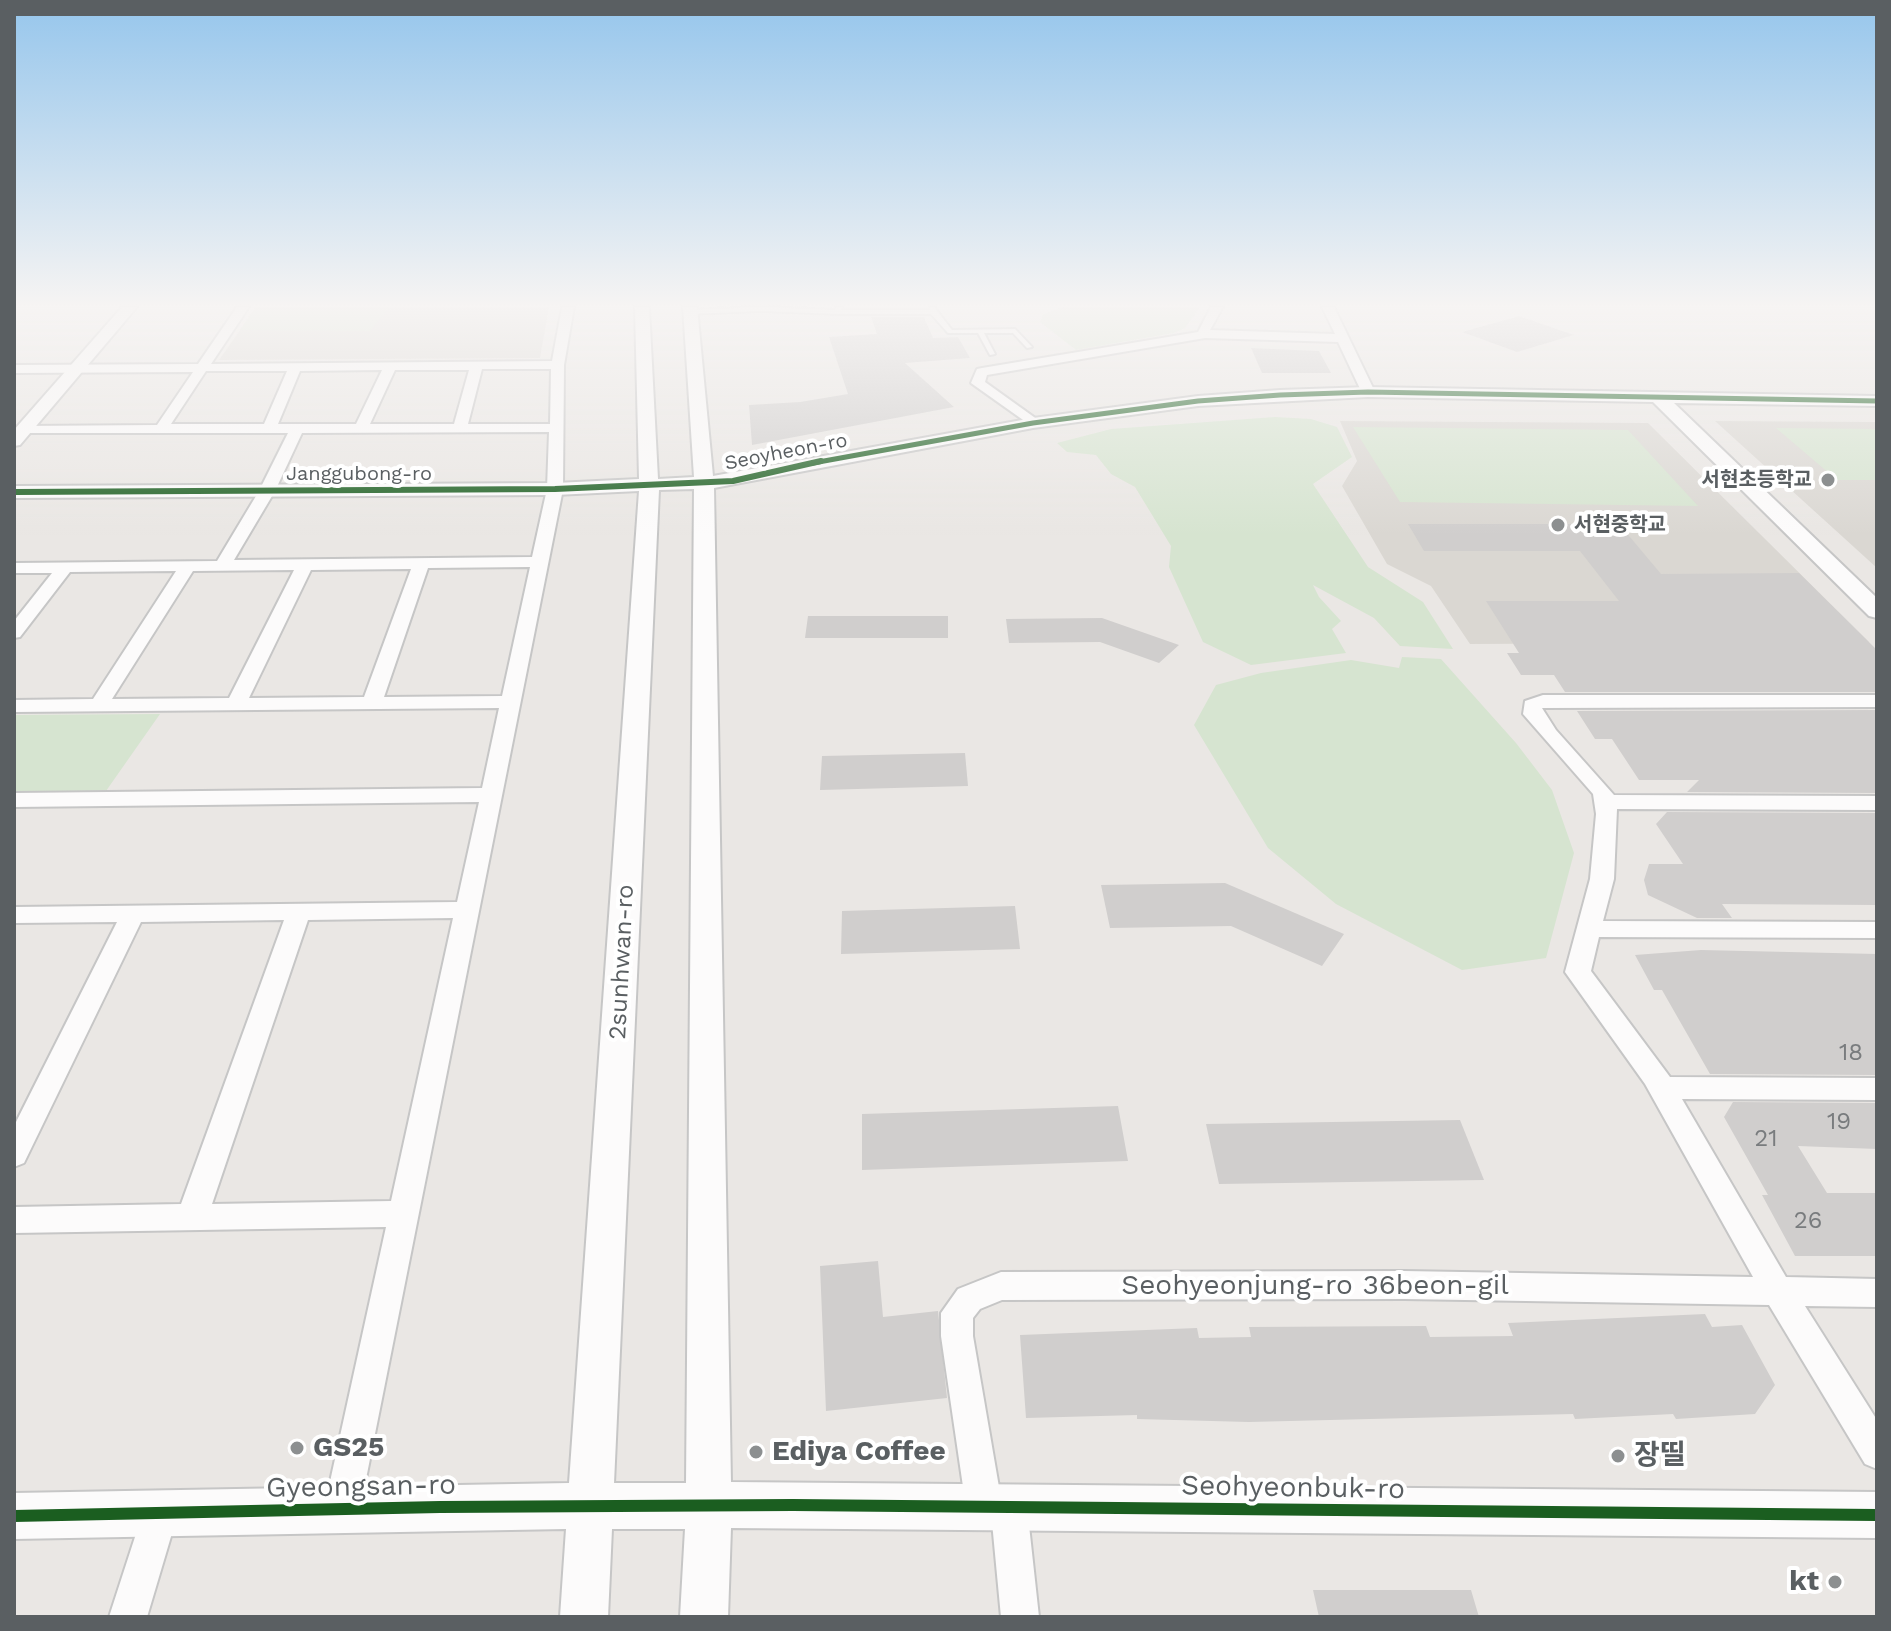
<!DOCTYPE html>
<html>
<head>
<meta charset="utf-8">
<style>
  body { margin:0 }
  #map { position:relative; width:1891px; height:1631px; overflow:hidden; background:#eae7e4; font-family:"Work Sans",sans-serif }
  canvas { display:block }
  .frame { position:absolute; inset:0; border:16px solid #5a5f62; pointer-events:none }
</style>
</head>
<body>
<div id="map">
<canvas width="1891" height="1631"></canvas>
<div class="frame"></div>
</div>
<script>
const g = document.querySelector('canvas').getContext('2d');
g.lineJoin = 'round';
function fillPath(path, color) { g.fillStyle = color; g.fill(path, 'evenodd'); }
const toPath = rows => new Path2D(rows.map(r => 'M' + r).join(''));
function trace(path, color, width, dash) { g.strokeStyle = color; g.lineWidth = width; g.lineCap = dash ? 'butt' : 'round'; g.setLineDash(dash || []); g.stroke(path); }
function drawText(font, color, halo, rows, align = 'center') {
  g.font = font + ' "Work Sans","Noto Sans KR",sans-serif'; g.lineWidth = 8; g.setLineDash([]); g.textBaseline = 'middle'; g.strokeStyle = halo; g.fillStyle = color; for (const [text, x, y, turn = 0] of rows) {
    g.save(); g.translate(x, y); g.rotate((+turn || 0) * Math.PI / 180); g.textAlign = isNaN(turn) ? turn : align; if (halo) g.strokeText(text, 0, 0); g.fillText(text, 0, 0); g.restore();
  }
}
fillPath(toPath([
  [256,307,549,307,540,358,219,360],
  [1340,421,1648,423,1869,642,1470,644,1431,586,1387,564,1342,486,1357,461],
  [1715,421,1877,422,1877,568,1844,538]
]), '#dad7d2');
fillPath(toPath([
  [255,307,390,307,370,331,240,330],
  [1064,307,1200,307,1185,328,1174,333,1076,350,1040,322,1043,314],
  [1275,417,1311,419,1337,427,1352,457,1313,484,1368,567,1423,602,1453,649,1400,646,1374,618,1313,585,1319,597,1341,621,1332,629,1346,653,1251,665,1203,642,1169,567,1171,546,1135,487,1111,474,1096,455,1067,452,1057,443,1111,429],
  [1353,427,1628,430,1698,506,1400,502],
  [1776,428,1877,429,1877,480,1837,480],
  [1402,657,1441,659,1516,743,1552,790,1574,853,1546,958,1462,970,1336,904,1268,848,1194,725,1216,685,1261,673,1351,660,1399,668],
  [160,714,106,791,14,791,14,715]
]), '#d6e4d0');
fillPath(toPath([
  [1519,316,1574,335,1517,352,1462,332],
  [871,317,924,317,933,338,958,337,970,358,905,363,954,407,752,445,749,405,800,402,848,394,829,337,877,334],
  [1251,348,1319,351,1331,373,1262,373],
  [1408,524,1619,524,1661,574,1799,573,1877,650,1877,692,1565,692,1554,675,1521,675,1507,653,1519,653,1486,601,1619,601,1580,551,1424,551],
  [808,616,948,616,948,638,805,638],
  [1102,618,1179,645,1159,663,1100,642,1009,643,1006,619],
  [1877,710,1877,793,1687,792,1699,780,1639,780,1612,739,1595,739,1577,711],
  [965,753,968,786,820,790,822,756],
  [1667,812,1877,813,1877,905,1722,904,1732,918,1697,918,1648,895,1644,880,1649,864,1683,864,1656,824],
  [1225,883,1344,934,1322,966,1231,926,1110,928,1101,885],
  [1015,906,1020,949,841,954,842,911],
  [1701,950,1877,954,1877,1075,1710,1074,1662,990,1654,990,1635,955],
  [1733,1102,1877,1103,1877,1149,1798,1146,1827,1193,1877,1193,1877,1256,1795,1256,1762,1195,1768,1195,1724,1117],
  [1118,1106,1128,1161,862,1170,862,1114],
  [1460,1120,1484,1180,1219,1184,1206,1124],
  [878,1261,883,1317,938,1311,947,1398,826,1411,820,1266],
  [1705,1314,1712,1327,1742,1325,1775,1385,1755,1414,1676,1419,1673,1414,1575,1419,1573,1414,1249,1422,1137,1419,1137,1415,1026,1418,1020,1335,1197,1328,1199,1338,1251,1337,1249,1327,1426,1326,1430,1337,1513,1336,1508,1323],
  [1313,1590,1471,1590,1479,1617,1319,1617]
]), '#d0cecd');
const service = toPath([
  [761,307,835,310,836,307,842,307,841,310,930,310,930,307,934,307,952,330,1015,329,1032,347,1027,348,1013,333,984,333,995,354,990,355,978,333,948,333,931,314,838,314,761,311,690,314,687,312,690,310,761,307]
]);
const minor = toPath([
  [237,307,249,307,211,364,552,361,562,307,574,307,564,365,563,489,360,1509,355,1522,342,1527,329,1522,324,1509,386,1227,14,1233,14,1207,181,1204,284,920,141,922,24,1163,14,1167,14,1126,117,922,14,923,14,907,457,902,479,802,14,807,14,793,482,788,499,708,14,712,14,700,93,699,176,571,70,572,20,637,14,638,14,621,52,573,14,573,14,563,217,561,259,491,288,433,25,433,18,429,20,426,157,425,193,372,14,373,14,365,198,364,237,307],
  [482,369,551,369,550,424,468,424,482,369],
  [382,370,356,424,278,424,300,371,382,370],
  [395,370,469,370,454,424,370,424,395,370],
  [206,371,287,371,264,424,171,424,206,371],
  [549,432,547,489,532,557,234,560,275,491,302,433,549,432],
  [530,567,502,696,384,697,428,568,530,567],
  [411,569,364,697,249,698,311,570,411,569],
  [294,570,229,698,112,699,193,571,294,570],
  [453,918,391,1201,212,1204,308,920,453,918],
  [1211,307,1223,307,1210,330,1335,334,1322,307,1334,307,1375,392,1363,395,1338,342,1205,338,987,375,985,382,1038,420,1038,426,1033,427,971,383,977,369,982,368,1198,332,1211,307],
  [1543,695,1877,695,1877,707,1542,708,1556,730,1614,795,1877,796,1877,810,1617,809,1614,879,1603,921,1877,922,1877,938,1599,937,1591,971,1670,1077,1877,1078,1877,1100,1682,1099,1786,1277,1877,1279,1877,1307,1805,1306,1877,1420,1877,1469,1865,1464,1769,1305,1404,1299,1002,1300,980,1309,973,1318,973,1336,1000,1493,1009,1489,1022,1494,1027,1507,1039,1617,1001,1617,992,1522,984,1525,971,1520,966,1507,941,1336,941,1313,958,1289,1001,1272,1404,1271,1753,1277,1645,1084,1565,972,1590,879,1596,814,1593,794,1523,714,1525,701,1543,695],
  [160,1495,173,1500,178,1513,147,1617,109,1617,147,1500,160,1495]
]);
const tertiary = toPath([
  [122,307,137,307,20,445,14,446,14,430,122,307],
  [635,307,649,307,658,479,694,477,683,307,697,307,713,476,1033,418,1198,396,1280,390,1368,387,1877,396,1877,406,1674,403,1877,598,1877,618,1869,616,1653,402,1368,397,1198,406,1033,428,714,488,731,1482,1877,1492,1877,1538,731,1528,728,1617,680,1617,685,1529,612,1529,608,1617,560,1617,566,1529,14,1539,14,1493,569,1483,639,491,555,495,14,498,14,486,555,483,639,479,635,307],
  [694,489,686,1483,614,1483,659,490,694,489]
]);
trace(service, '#c6c6c6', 4);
trace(minor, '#c6c6c6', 4);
trace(tertiary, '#c6c6c6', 4);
fillPath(service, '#fcfbfb');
fillPath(minor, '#fcfbfb');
fillPath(tertiary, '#fcfbfb');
trace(toPath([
  [813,463,1033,423,1198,401,1280,395,1368,392,1877,401]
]), '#1b5e20', 5);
trace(toPath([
  [14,492,555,489,733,481,821,461]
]), '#1b5e20', 6);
trace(toPath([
  [14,1516,440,1507,793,1505,1877,1515]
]), '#1b5e20', 12);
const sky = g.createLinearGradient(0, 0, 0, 535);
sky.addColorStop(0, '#96c6ec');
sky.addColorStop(0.57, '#f6f4f3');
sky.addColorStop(1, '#f6f4f300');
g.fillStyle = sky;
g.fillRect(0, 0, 1891, 535);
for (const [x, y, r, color] of [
  [1828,480,8,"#8c8f90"],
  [1558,525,8,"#8c8f90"],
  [297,1448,8,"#8c8f90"],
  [756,1452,8,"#8c8f90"],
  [1618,1456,8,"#8c8f90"],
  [1835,1582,8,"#8c8f90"]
]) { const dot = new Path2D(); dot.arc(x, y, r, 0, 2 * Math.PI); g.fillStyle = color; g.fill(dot); trace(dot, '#fff', 3); }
drawText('20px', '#5a5f62', '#fff', [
  ["Seoyheon-ro",786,452,-11],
  ["Janggubong-ro",359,474]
]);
drawText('bold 20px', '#5a5f62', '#fff', [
  ["서현초등학교",1812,480],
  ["서현중학교",1574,525,"left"]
], 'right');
drawText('24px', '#5a5f62', '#fff', [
  ["2sunhwan-ro",622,962,-87]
]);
drawText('24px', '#797c7e', null, [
  ["18",1851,1053],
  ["19",1839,1122],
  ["21",1766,1139],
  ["26",1808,1221]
]);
drawText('28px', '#5a5f62', '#fff', [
  ["Seohyeonjung-ro 36beon-gil",1315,1286],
  ["Gyeongsan-ro",361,1487,-1],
  ["Seohyeonbuk-ro",1293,1488,1]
]);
drawText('bold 28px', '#5a5f62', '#fff', [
  ["GS25",313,1448],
  ["Ediya Coffee",772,1452],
  ["장띨",1634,1456],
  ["kt",1819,1582,"right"]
], 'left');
</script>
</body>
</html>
